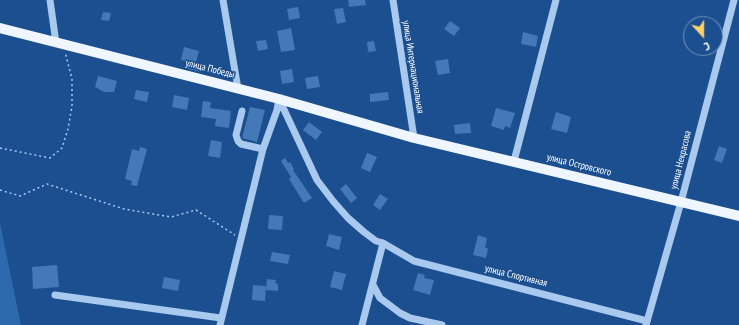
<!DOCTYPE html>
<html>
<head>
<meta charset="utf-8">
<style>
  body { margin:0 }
  #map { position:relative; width:739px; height:325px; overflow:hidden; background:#1b4f8f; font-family:"PT Sans Narrow",sans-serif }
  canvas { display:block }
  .north { position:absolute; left:683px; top:16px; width:40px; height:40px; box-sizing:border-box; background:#1b4f8f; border:1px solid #7695bc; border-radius:50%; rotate:159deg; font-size:11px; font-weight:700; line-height:16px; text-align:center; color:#fff }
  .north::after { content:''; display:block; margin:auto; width:14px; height:18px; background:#ffd166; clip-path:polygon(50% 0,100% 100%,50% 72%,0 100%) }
</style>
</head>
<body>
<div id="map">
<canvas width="739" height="325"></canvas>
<div class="north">С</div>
</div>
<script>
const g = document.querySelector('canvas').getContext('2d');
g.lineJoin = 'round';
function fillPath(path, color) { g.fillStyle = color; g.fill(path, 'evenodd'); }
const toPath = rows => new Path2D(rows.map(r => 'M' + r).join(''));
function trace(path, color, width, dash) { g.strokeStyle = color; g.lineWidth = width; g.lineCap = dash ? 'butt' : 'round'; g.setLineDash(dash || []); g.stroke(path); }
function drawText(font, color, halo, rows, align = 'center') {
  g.font = font + ' "PT Sans Narrow",sans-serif'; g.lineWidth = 3; g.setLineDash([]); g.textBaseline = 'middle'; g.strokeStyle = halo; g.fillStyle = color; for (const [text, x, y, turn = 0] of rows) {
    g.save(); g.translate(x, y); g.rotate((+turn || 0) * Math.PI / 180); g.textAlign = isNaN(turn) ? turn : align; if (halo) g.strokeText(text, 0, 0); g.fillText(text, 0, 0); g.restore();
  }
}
fillPath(toPath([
  [0,223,21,325,0,325]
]), '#2e69ad');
fillPath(toPath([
  [348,0,365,0,366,5,349,7],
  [298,7,300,18,289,20,287,9],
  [343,8,346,22,337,24,334,9],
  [103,12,111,13,109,21,101,20],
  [450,21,460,28,454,36,444,29],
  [291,28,295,50,281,52,277,31],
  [523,32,538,36,536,47,521,44],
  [266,40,268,49,258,51,256,41],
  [374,41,376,51,368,52,367,42],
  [184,47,199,51,195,66,202,68,201,72,184,68,186,61,181,60],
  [448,59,450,73,438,75,435,61],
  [292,69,294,82,282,84,280,71],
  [98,76,117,81,114,92,104,92,95,87],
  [318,76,320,87,307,89,305,78],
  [136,90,149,92,147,102,134,99],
  [388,92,389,100,370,102,370,94],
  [174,95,189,98,187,110,172,107],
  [203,101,211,102,210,108,231,111,229,128,215,126,216,119,201,117],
  [250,107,265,110,257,142,242,138],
  [496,108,515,113,510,128,505,126,504,130,491,126],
  [556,112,571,117,567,133,551,129],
  [309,122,322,132,316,140,303,130],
  [470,123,471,133,455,134,454,125],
  [211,140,222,142,220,158,208,156],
  [719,146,727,149,722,163,714,160],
  [140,147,147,149,137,186,131,185,132,181,125,179,132,149,139,151],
  [367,153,377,157,370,172,361,168],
  [285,158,288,163,290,162,294,169,293,170,312,198,304,203,289,179,291,177,281,161],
  [346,184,357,198,351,203,340,189],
  [380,194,388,199,380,210,373,205],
  [269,215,283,216,282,230,268,229],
  [329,234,342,237,339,250,326,246],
  [478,235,487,238,485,247,488,249,486,258,473,255],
  [272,252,290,255,288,264,270,261],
  [57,265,59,287,33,289,32,267],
  [334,271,346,274,342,290,330,287],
  [418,273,425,275,424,278,434,280,430,295,413,290],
  [164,277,180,280,178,291,162,288],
  [267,279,276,280,275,283,278,284,278,291,266,290],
  [253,285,266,286,265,301,252,300]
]), '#4478b7');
trace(toPath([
  [0,148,50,158,62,148,68,129,72,106,72,79,65,52],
  [0,190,20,196,47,184,124,209,171,217,196,210,235,235]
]), '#a9c9ee', 1.5, [2, 3]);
trace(toPath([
  [50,0,56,43],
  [223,0,238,89],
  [393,0,414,138],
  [279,99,317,180,333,201,348,218,364,232,376,241,383,243,362,325],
  [242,111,236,135,238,141,241,144,263,149],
  [514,161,556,0],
  [383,243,414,261,647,321],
  [373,285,380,298,400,313,410,318,442,325],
  [55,295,221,318],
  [220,325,263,149,277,110,279,99],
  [646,325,681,202,734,0]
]), '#a9c9ee', 7);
trace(toPath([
  [0,28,279,99,414,138,739,216]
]), '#f0f6ff', 10);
drawText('10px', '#fff', '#1b4f8f', [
  ["улица Интернациональная",413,67,81],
  ["улица Победы",210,69,14],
  ["улица Некрасова",681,160,-76],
  ["улица Островского",579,165,14],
  ["улица Спортивная",516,276,14]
]);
</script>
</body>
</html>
